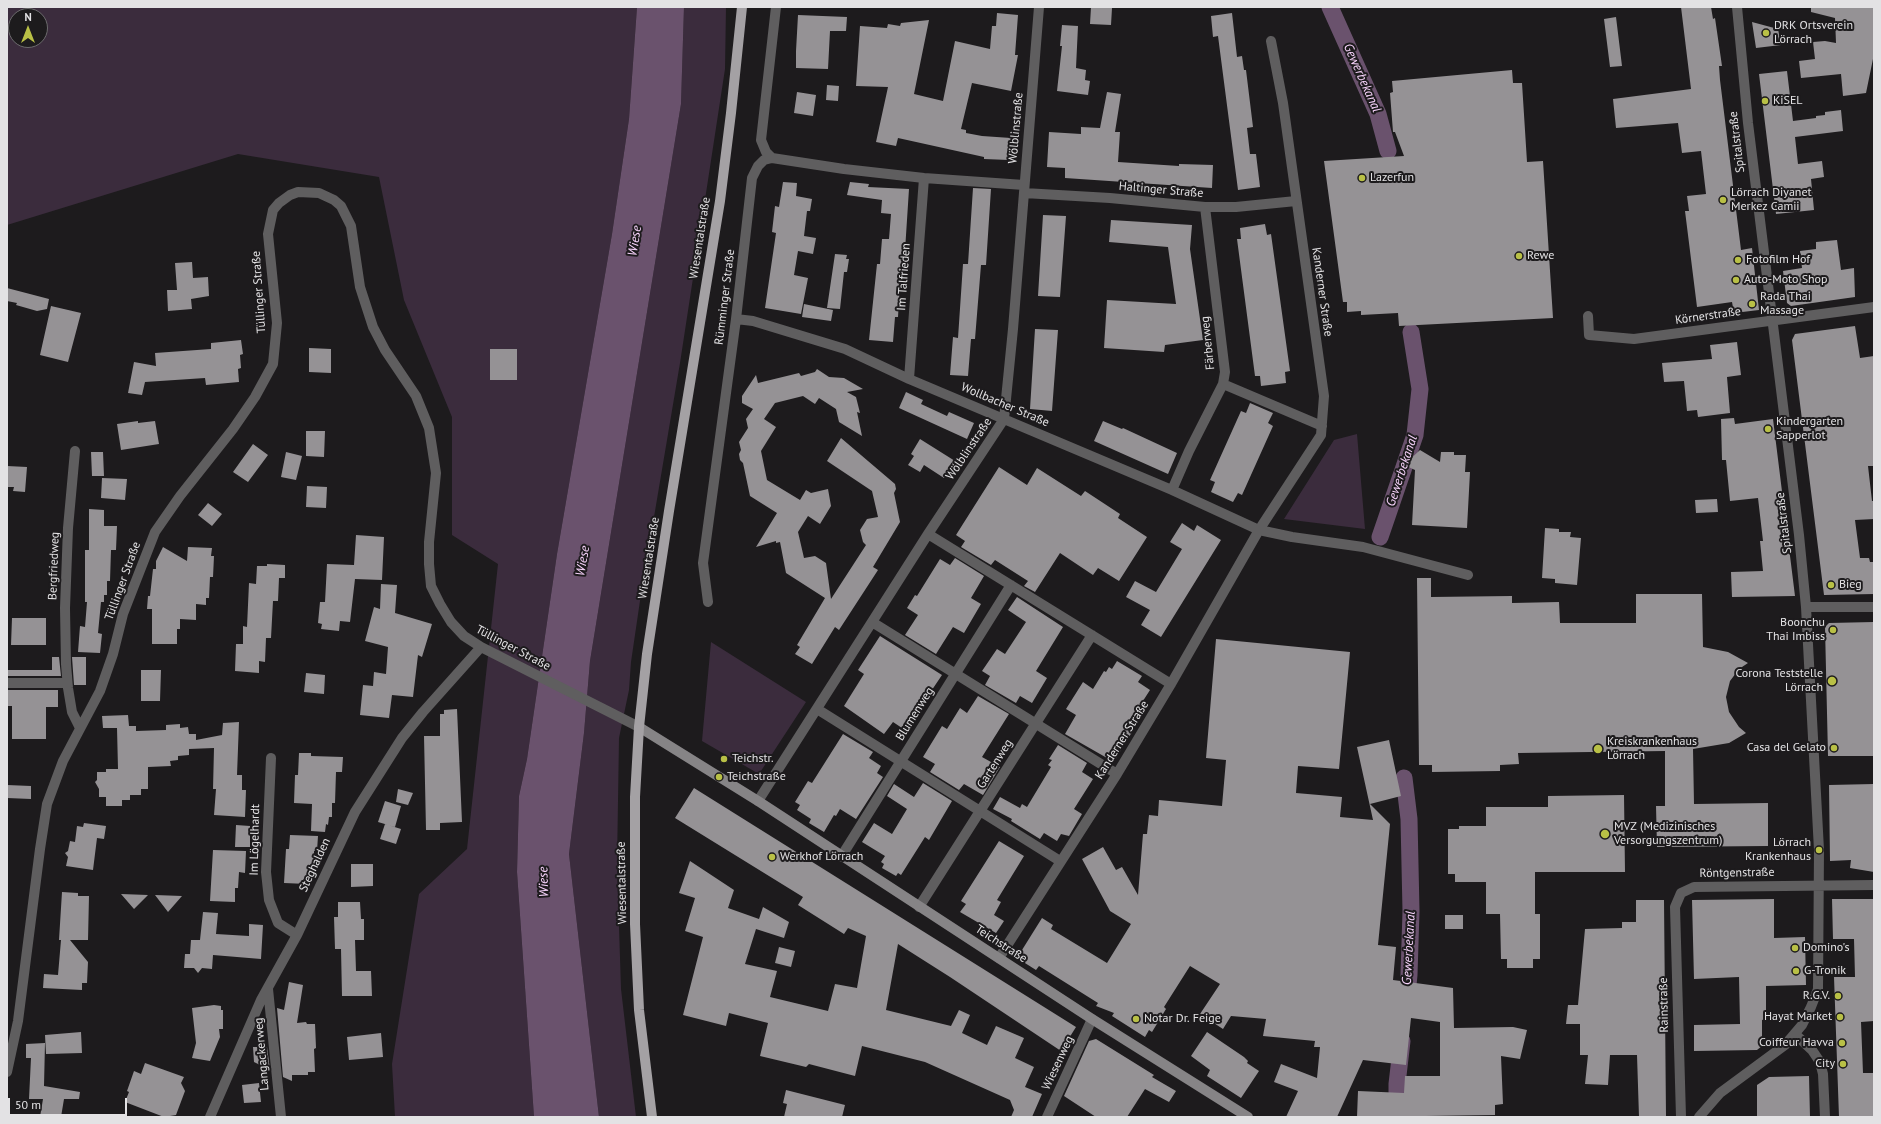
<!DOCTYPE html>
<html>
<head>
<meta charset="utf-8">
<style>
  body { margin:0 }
  #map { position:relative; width:1881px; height:1124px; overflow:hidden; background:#1d1b1d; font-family:"PT Sans",sans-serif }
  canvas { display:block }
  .frame { position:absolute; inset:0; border:8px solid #e3e2e4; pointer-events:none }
  .north { position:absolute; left:8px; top:8px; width:40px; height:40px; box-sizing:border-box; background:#1d1b1d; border:1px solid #6c6b6d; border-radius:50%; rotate:0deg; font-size:11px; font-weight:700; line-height:16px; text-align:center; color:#e3e2e4 }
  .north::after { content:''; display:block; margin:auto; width:14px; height:18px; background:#b9c046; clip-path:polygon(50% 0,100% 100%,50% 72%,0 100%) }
  .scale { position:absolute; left:8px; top:1098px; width:119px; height:18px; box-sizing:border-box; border:2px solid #e3e2e4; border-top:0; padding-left:5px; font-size:12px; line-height:14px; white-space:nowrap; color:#e3e2e4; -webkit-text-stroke:3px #1d1b1d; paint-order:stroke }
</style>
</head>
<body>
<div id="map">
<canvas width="1881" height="1124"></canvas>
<div class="frame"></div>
<div class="north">N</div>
<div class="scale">50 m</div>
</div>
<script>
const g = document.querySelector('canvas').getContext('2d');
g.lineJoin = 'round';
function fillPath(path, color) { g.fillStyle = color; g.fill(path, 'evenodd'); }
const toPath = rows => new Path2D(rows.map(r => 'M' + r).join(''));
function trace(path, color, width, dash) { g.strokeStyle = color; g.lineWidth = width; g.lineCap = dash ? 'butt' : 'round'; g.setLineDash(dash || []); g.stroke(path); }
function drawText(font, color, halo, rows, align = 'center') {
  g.font = font + ' "PT Sans",sans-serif'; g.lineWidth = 4; g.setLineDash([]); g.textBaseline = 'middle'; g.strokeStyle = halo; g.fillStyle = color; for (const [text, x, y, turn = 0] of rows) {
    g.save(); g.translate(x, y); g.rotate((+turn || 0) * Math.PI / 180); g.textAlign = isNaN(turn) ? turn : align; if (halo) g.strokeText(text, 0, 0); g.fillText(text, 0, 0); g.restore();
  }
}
fillPath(toPath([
  [7,7,637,7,629,119,612,234,557,554,527,759,519,796,517,872,534,1117,395,1117,392,1064,419,894,467,849,498,564,452,535,452,417,404,300,379,177,238,154,7,225],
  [16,16,40,16,40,40,16,40],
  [684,7,726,7,725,69,680,363,641,594,631,662,629,690,619,738,617,864,621,989,636,1117,599,1117,569,854,584,733,590,661,681,104],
  [1357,434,1365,529,1284,519,1334,440],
  [711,642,806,702,759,774,702,741]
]), '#3b2c3d');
fillPath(toPath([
  [637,7,684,7,681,104,590,661,584,733,569,854,599,1117,534,1117,517,872,519,796,527,759,557,554,612,234,629,119]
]), '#6a526d');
trace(toPath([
  [1330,7,1378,114,1388,151],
  [1380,537,1415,435,1420,389,1411,332],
  [1404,778,1409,819,1411,911,1409,975,1406,1005],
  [1397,1117,1397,1084,1402,1041]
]), '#6a526d', 17);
fillPath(toPath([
  [1091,7,1112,8,1111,25,1090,24],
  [1681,7,1711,7,1713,19,1715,18,1722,66,1719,66,1720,80,1741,250,1752,248,1759,310,1734,313,1732,302,1697,307,1685,211,1689,211,1687,196,1706,194,1701,151,1682,153,1678,123,1616,128,1613,99,1691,89],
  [1811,7,1874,7,1874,54,1866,93,1843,96,1841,74,1801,78,1799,61,1815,59,1813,42,1825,41,1836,43,1835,18,1811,12],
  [997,13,1018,15,1015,55,1018,55,1011,91,972,83,961,129,966,130,966,133,982,136,1011,138,1009,160,984,159,984,157,898,138,896,146,876,142,888,87,856,86,860,26,887,28,888,24,900,26,901,23,929,20,914,94,943,101,955,41,990,49,992,26,996,26],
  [1232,13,1237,57,1242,56,1244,70,1246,70,1253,127,1247,128,1250,154,1256,154,1260,187,1238,190,1218,36,1213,37,1211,16],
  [798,15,847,17,846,31,830,31,828,69,796,68,796,51],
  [1616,17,1622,66,1610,67,1604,19],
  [1752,22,1778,29,1781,45,1756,48],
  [1062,25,1078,26,1076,68,1086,70,1085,80,1090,81,1088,95,1057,91,1062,46,1060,46],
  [1512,70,1513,83,1522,83,1527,162,1543,161,1553,318,1399,326,1398,313,1361,315,1361,311,1347,312,1347,302,1343,302,1324,161,1404,156,1395,132,1393,132,1390,93,1393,92,1392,81],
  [1787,71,1793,121,1816,118,1816,116,1825,115,1825,112,1841,110,1843,131,1795,137,1798,164,1822,161,1824,177,1811,179,1814,210,1776,214,1759,74],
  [827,85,839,86,838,101,826,100],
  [797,92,816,95,813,116,794,113],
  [1107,92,1121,94,1115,132,1120,132,1118,162,1179,166,1179,164,1213,165,1212,188,1065,178,1065,168,1047,167,1049,132,1081,134,1081,127,1100,128],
  [783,182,797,183,796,196,812,199,810,211,807,211,804,236,816,238,813,254,798,251,794,275,808,278,801,314,765,308,776,233,772,232,775,206,779,207],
  [850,182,869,184,868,187,909,189,904,266,901,266,898,317,895,317,893,342,869,340,877,264,880,264,882,239,889,239,891,214,881,213,882,200,847,195],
  [973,188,991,189,986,265,981,265,975,339,971,339,968,376,950,375,953,337,958,338,963,264,968,264],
  [1043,215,1066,216,1060,297,1038,296],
  [1111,220,1192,225,1190,249,1203,340,1165,345,1164,352,1104,348,1107,300,1176,304,1168,247,1109,242],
  [1265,224,1267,235,1271,234,1290,371,1285,372,1286,383,1261,386,1260,376,1255,376,1237,239,1241,239,1240,228],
  [1837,240,1841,270,1854,268,1855,297,1791,306,1787,303,1783,271,1802,268,1800,251,1816,249,1816,242],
  [835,254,847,255,846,259,849,259,847,272,844,272,840,309,827,308],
  [192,262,193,278,208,277,209,296,191,299,192,309,168,311,167,290,177,290,175,263],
  [7,288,49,299,47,309,37,311,16,305,17,303,7,301],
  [804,304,833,310,831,321,802,317],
  [51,306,81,313,68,362,40,355],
  [1855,326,1860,358,1874,356,1874,466,1868,466,1872,501,1874,501,1874,519,1855,520,1860,558,1869,558,1870,562,1874,562,1874,594,1824,595,1792,340,1795,334],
  [1035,329,1058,330,1052,411,1030,409],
  [241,340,243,354,240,355,241,368,238,369,239,382,206,385,205,378,145,382,142,395,128,393,134,362,156,366,155,353,211,349,211,343],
  [1737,342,1741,375,1727,377,1730,413,1698,417,1697,410,1687,411,1684,381,1664,382,1662,363,1712,359,1710,345],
  [309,348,331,349,331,373,309,372],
  [490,349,517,349,517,380,490,380],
  [817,369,829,377,844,378,863,389,847,392,856,397,860,413,857,412,862,436,839,422,836,409,819,398,815,404,803,396,775,403,764,419,776,427,761,451,767,480,800,500,806,490,811,493,828,489,831,506,820,524,808,516,798,532,804,558,815,556,826,563,831,599,866,545,863,542,860,530,867,519,878,517,872,491,827,461,841,438,895,484,896,489,894,493,900,522,873,567,878,570,839,630,835,627,812,664,795,654,800,647,797,645,825,598,786,573,780,542,776,543,776,541,756,547,777,513,750,496,743,463,740,460,739,454,741,450,739,442,748,428,746,419,753,409,742,403,742,396,756,375,758,383,799,373,801,376,815,372],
  [906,392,923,400,921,404,947,416,949,412,974,423,967,439,899,408],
  [1250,403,1273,413,1268,423,1273,426,1242,495,1238,493,1233,502,1211,492,1215,482,1210,480,1241,411,1246,413],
  [1734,418,1735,424,1773,419,1795,596,1732,597,1731,572,1763,571,1760,541,1763,541,1758,498,1730,501,1726,460,1722,460,1721,419],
  [138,421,138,423,155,421,159,444,121,450,117,424],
  [1103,421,1122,429,1123,428,1177,453,1168,474,1094,441],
  [306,431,325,431,324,457,306,456],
  [920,439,955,461,944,478,924,465,920,472,908,465,914,456,911,454],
  [253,444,268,455,248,482,233,472],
  [1420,450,1440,462,1441,452,1454,452,1454,455,1466,455,1465,472,1470,472,1467,528,1412,525,1415,470,1404,465],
  [91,452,103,452,104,476,92,476],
  [286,452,302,456,296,480,281,477],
  [7,466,27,467,25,492,13,491,14,487,7,487],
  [999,467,1027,485,1037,468,1081,496,1085,491,1120,514,1118,518,1147,537,1119,581,1098,568,1093,575,1060,553,1035,592,1024,586,1028,581,995,560,991,565,961,547,965,541,956,535],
  [102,478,127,479,125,500,101,498],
  [307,486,327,487,326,508,306,507],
  [1717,499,1718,512,1696,513,1695,500],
  [208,503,222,514,212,526,198,515],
  [89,509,104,510,104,526,117,526,116,550,111,550,110,581,107,581,107,595,104,595,104,602,101,602,98,633,102,634,100,653,78,652,80,626,85,627,87,602,85,602,85,550,89,550],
  [1182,523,1194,531,1197,525,1221,540,1161,637,1141,625,1150,610,1126,597,1135,581,1156,592,1182,549,1170,542],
  [1545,528,1559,529,1559,532,1571,532,1570,537,1581,538,1577,585,1555,583,1555,579,1542,578],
  [356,535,384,537,382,580,355,579,350,622,340,621,339,631,321,629,322,624,318,623,320,602,325,602,327,564,354,565],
  [163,547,187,561,188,547,212,548,211,556,214,556,213,577,210,577,209,598,206,598,206,605,196,604,196,620,180,619,180,629,177,629,177,644,152,644,152,609,147,609,148,596,150,596,153,569,156,569,156,561],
  [955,558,984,576,971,598,981,604,964,633,953,627,936,654,905,635,918,615,907,608,915,595,917,596,940,559,950,565],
  [267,564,285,565,285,578,279,578,278,601,273,601,271,638,266,638,265,662,259,661,259,673,235,671,236,644,243,644,243,626,247,627,249,583,256,584,257,566,267,566],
  [1417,578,1431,578,1431,597,1512,596,1512,603,1559,602,1560,623,1636,623,1636,594,1702,594,1703,647,1728,652,1748,663,1739,669,1730,681,1726,697,1729,712,1739,727,1746,733,1729,743,1693,749,1694,804,1768,803,1768,846,1657,847,1656,806,1665,806,1665,751,1518,753,1519,764,1500,765,1500,771,1432,772,1432,765,1419,765],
  [381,584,397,585,395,613,432,624,422,657,418,655,413,697,392,695,389,718,360,715,363,685,373,686,374,672,386,674,388,647,365,641,374,607,380,609],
  [1017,597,1063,627,1036,671,1047,678,1032,703,1020,696,1016,703,985,685,990,676,982,671,997,649,1005,654,1026,622,1008,610],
  [12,618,46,618,46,645,11,645],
  [1874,622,1874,756,1828,756,1825,627,1829,623],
  [880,636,942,675,905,730,893,722,884,734,844,706,864,674,858,670],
  [1216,639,1350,652,1339,769,1298,766,1296,793,1342,797,1340,817,1373,820,1357,747,1389,740,1401,796,1370,804,1390,824,1378,945,1396,947,1393,980,1453,988,1454,1028,1513,1027,1527,1030,1520,1059,1501,1056,1503,1104,1495,1105,1495,1115,1357,1117,1358,1091,1404,1093,1405,1076,1440,1076,1440,1022,1411,1018,1406,1065,1363,1060,1337,1117,1286,1117,1298,1091,1274,1082,1281,1064,1317,1078,1320,1047,1314,1047,1315,1041,1263,1036,1266,1019,1231,1016,1223,1029,1200,1014,1220,984,1190,966,1164,1007,1166,1009,1152,1032,1149,1030,1145,1037,1112,1016,1114,1013,1096,1006,1098,1003,1039,966,1036,970,1017,958,1042,918,1053,925,1051,929,1107,963,1131,924,1110,911,1082,859,1103,847,1116,870,1122,867,1138,895,1143,834,1147,834,1149,815,1158,816,1159,800,1222,806,1226,760,1206,758],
  [52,657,59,657,61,676,7,676,7,670,52,670],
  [72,657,86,657,86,685,74,685],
  [1117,661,1142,676,1138,682,1150,690,1141,704,1147,707,1114,762,1065,734,1076,715,1066,709,1083,682,1093,689,1104,671,1106,672,1109,667,1112,669],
  [141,670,161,670,160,701,141,701],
  [306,673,325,675,324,694,304,692],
  [7,690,58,690,58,707,46,707,46,739,12,739,12,706,7,706],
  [978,696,1009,714,982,757,1000,767,983,795,964,784,959,790,930,772,935,764,923,757,942,726,947,729,960,708,967,713],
  [457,709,462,822,440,823,440,830,426,830,424,736,440,736,440,714,444,714,444,710],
  [128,715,129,726,136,726,136,731,166,730,166,725,180,724,180,728,188,727,189,734,196,734,196,740,222,735,223,723,239,722,237,775,242,775,242,790,246,790,245,817,214,815,216,789,213,789,214,748,189,749,189,755,178,756,178,760,170,761,171,766,148,767,148,789,141,789,141,795,130,795,130,800,122,800,122,806,106,806,106,797,99,797,99,789,95,782,97,780,97,772,106,772,106,769,118,769,117,728,103,728,102,716],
  [843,734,873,752,869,758,881,766,877,773,883,777,856,819,840,809,836,816,834,815,824,832,809,823,811,819,797,810,800,805,795,802,808,781,812,783],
  [1058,745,1087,763,1082,772,1093,779,1074,809,1082,814,1069,836,1061,834,1057,841,1044,833,1040,839,1011,821,1012,819,993,809,1000,797,1020,808,1022,804,1027,807,1051,767,1048,765,1052,760,1049,759],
  [299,753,311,753,311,756,343,757,342,772,336,772,335,803,332,803,332,817,329,817,328,825,326,824,325,832,311,831,312,804,294,803,295,775,298,775],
  [923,783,952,801,929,840,925,837,901,875,898,873,896,876,882,868,884,864,881,862,885,856,862,842,874,823,892,834,907,809,887,796,894,784,914,797],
  [1874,784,1874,872,1850,868,1851,860,1830,861,1829,785],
  [7,785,31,786,31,799,7,798],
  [694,788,1076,1027,1061,1051,950,977,898,944,886,1010,951,1026,959,1010,970,1015,962,1033,987,1045,996,1026,1024,1038,1015,1058,1034,1067,1025,1087,1042,1094,1032,1117,1011,1117,1014,1110,1010,1100,925,1062,862,1046,855,1076,809,1064,806,1067,760,1056,768,1023,729,1013,726,1026,683,1015,703,937,685,931,695,898,679,893,690,861,734,890,728,908,759,919,763,907,789,922,784,938,756,929,745,964,777,971,770,997,828,1011,835,984,857,988,866,936,848,928,844,934,798,905,803,897,675,818],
  [398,789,413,793,408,805,396,802],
  [1624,795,1625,872,1535,872,1535,914,1540,914,1540,959,1533,959,1533,968,1507,968,1507,959,1501,959,1500,914,1486,914,1486,882,1455,882,1455,874,1448,874,1448,829,1459,829,1459,826,1486,826,1486,807,1548,807,1548,796],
  [385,801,401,806,395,827,378,822],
  [84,823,106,826,104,839,97,838,93,870,66,866,68,857,65,853,68,851,70,841,75,842,77,826,83,827],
  [385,824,401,829,396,844,380,839],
  [236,825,250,826,250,847,235,847],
  [290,835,318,836,317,851,314,851,314,865,311,865,310,873,307,872,307,884,284,883,286,849,289,849],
  [999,841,1024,856,997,900,1001,902,994,915,1004,921,996,933,960,912,966,904,961,901],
  [213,850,246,851,245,873,239,872,238,888,235,888,235,902,210,901],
  [351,864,373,864,373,886,351,887],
  [62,892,78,893,78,896,89,896,88,940,70,940,88,962,87,983,82,983,82,990,43,988,44,974,58,975,61,940,59,940],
  [121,894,148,895,134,909],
  [155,895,182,896,168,912],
  [1774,899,1774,938,1805,937,1806,985,1766,986,1766,1019,1762,1020,1762,1046,1757,1050,1694,1051,1694,1025,1740,1024,1739,977,1694,979,1692,900],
  [1832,899,1874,899,1874,1021,1861,1022,1863,1073,1874,1073,1874,1117,1839,1117,1834,977,1855,977,1854,939,1833,939],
  [1636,900,1664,900,1666,1117,1639,1117,1637,1055,1610,1055,1608,1085,1585,1084,1588,1055,1580,1055,1580,1024,1566,1024,1568,1005,1578,1005,1585,929,1622,928,1622,922,1636,922],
  [338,902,360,902,361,919,364,919,364,940,355,940,356,971,371,971,372,996,342,996,341,949,335,949,334,917,338,917],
  [203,912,218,913,216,934,249,936,249,924,263,925,261,959,213,955,212,969,202,968,198,973,194,968,184,968,185,954,190,954,191,940,200,940],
  [1445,915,1463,915,1463,929,1445,929],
  [779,947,795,951,791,967,775,963],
  [289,982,303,985,297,1023,306,1022,307,1024,315,1024,316,1048,314,1049,315,1072,308,1072,308,1075,292,1075,292,1081,283,1077,277,1008,284,1010],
  [214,1005,221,1006,221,1010,223,1010,223,1029,219,1029,220,1037,210,1061,192,1058,196,1043,192,1008],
  [81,1032,82,1053,46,1054,45,1035],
  [1207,1032,1244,1057,1248,1061,1247,1063,1259,1071,1241,1098,1207,1076,1210,1070,1191,1056],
  [381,1033,383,1057,349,1060,347,1037],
  [1096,1039,1154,1075,1152,1077,1176,1091,1169,1102,1145,1089,1127,1117,1096,1117,1064,1096,1089,1041],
  [45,1043,44,1086,80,1092,79,1099,64,1099,61,1117,40,1117,43,1099,29,1099,31,1058,26,1058,26,1044],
  [253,1047,267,1047,270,1070,254,1062],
  [145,1063,184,1077,181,1083,185,1091,176,1115,164,1117,125,1102,129,1092,127,1091,134,1071,141,1074],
  [1809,1076,1810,1117,1757,1117,1757,1085,1769,1077],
  [259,1083,261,1102,244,1103,242,1085],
  [786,1090,845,1105,842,1117,784,1117,787,1104,783,1103]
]), '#959295');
trace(toPath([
  [772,158,844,169,924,178,1024,185],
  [1024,193,1110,198,1205,207,1236,207,1296,201],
  [1588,316,1589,335,1634,339,1874,307],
  [736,319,753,321,845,349,909,379,1172,490,1259,530,1292,537,1363,547,1468,575],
  [909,379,924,178],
  [1223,384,1322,426],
  [75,451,68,528,65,608,66,664,68,688,72,712,80,728],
  [1172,490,1189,451,1223,384,1225,372,1205,207],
  [928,534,1171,684],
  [708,602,703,563,736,319,752,178,758,166,764,160,772,158,766,152,761,140,776,7],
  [1806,607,1874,607],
  [872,622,1117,774],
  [7,683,67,683],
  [817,709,1060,861],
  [271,758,266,872,269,900,278,923,297,935],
  [758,801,928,534,1004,419,1013,329,1039,7],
  [841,857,1011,585],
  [919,907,1092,635],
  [999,958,1117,774,1171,684,1259,530,1321,435,1324,396,1283,103,1271,41],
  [268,989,281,1117],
  [1795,1034,1812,1050,1820,1062,1823,1074,1825,1117],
  [7,1072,18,1021,40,849,47,804,63,761,100,691,113,654,123,614,155,532,180,496,233,429,255,397,273,364,277,323,268,234,273,210,279,203,290,195,298,192,319,193,334,200,341,206,351,226,360,287,373,327,385,350,416,396,429,428,436,473,429,542,429,564,431,586,440,604,451,622,464,636,481,647,639,727],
  [210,1117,261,1000,297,935,355,812,402,738,423,712,481,647],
  [1047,1117,1092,1019],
  [1681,1117,1675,907,1681,893,1694,887,1874,885],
  [1699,1117,1720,1093,1785,1045,1802,1025,1811,1007,1818,989,1819,850,1806,607,1799,535,1748,123,1737,7]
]), '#5f5e5f', 10);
trace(toPath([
  [639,727,758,801,1092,1019,1248,1117]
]), '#868486', 10);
trace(toPath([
  [652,1117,639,1010,635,924,635,797,639,727,647,654,669,511,720,201,731,113,742,7]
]), '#a4a1a4', 10);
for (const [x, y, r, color] of [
  [1766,33,4,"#b9c046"],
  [1765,101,4,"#b9c046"],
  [1362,178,4,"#b9c046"],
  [1723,200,4,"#b9c046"],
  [1519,256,4,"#b9c046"],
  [1738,260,4,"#b9c046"],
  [1736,280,4,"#b9c046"],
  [1752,304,4,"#b9c046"],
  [1768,429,4,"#b9c046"],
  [1831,585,4,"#b9c046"],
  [1833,630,4,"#b9c046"],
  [1832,681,5,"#b9c046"],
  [1834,748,4,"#b9c046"],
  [1598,749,5,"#b9c046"],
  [724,759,4,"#b9c046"],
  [719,777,4,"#b9c046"],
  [1605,834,5,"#b9c046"],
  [1819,850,4,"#b9c046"],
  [772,857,4,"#b9c046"],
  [1795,948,4,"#b9c046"],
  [1796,971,4,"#b9c046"],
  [1838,996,4,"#b9c046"],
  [1840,1017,4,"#b9c046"],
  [1136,1019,4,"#b9c046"],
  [1842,1043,4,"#b9c046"],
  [1843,1064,4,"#b9c046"]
]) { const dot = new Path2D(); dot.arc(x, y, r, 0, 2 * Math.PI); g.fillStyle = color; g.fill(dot); trace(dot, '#1d1b1d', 1.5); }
drawText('12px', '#e3e2e4', '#1d1b1d', [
  ["DRK Ortsverein",1774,26],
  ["Lörrach",1774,40],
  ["KiSEL",1773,101],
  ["Lazerfun",1370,178],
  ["Lörrach Diyanet",1731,193],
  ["Merkez Camii",1731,207],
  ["Rewe",1527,256],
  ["Fotofilm Hof",1746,260],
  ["Auto-Moto Shop",1744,280],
  ["Rada Thai",1760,297],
  ["Massage",1760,311],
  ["Kindergarten",1776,422],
  ["Sapperlot",1776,436],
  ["Bieg",1839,585],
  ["Boonchu",1825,623,"right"],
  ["Thai Imbiss",1825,637,"right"],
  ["Corona Teststelle",1823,674,"right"],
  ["Lörrach",1823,688,"right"],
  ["Kreiskrankenhaus",1607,742],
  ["Lörrach",1607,756],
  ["Casa del Gelato",1826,748,"right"],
  ["Teichstr.",732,759],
  ["Teichstraße",727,777],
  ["MVZ (Medizinisches",1614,827],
  ["Versorgungszentrum)",1614,841],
  ["Lörrach",1811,843,"right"],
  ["Krankenhaus",1811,857,"right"],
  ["Werkhof Lörrach",780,857],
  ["Domino's",1803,948],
  ["G-Tronik",1804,971],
  ["R.G.V.",1830,996,"right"],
  ["Hayat Market",1832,1017,"right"],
  ["Notar Dr. Feige",1144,1019],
  ["Coiffeur Havva",1834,1043,"right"],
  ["City",1835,1064,"right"]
], 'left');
drawText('12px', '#e3e2e4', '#1d1b1d', [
  ["Wölblinstraße",1016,128,-85],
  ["Spitalstraße",1737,142,-97],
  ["Haltinger Straße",1161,190,5],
  ["Wiesentalstraße",700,238,-81],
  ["Im Talfrieden",904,277,-86],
  ["Tüllinger Straße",259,292,-94],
  ["Kanderner Straße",1322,292,82],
  ["Rümminger Straße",725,297,-83],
  ["Körnerstraße",1708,316,-8],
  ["Färberweg",1208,343,-96],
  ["Wollbacher Straße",1005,405,23],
  ["Wölblinstraße",969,449,-56],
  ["Spitalstraße",1784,523,-97],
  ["Wiesentalstraße",649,558,-81],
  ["Bergfriedweg",54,566,-88],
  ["Tüllinger Straße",123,581,-70],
  ["Tüllinger Straße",513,648,28],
  ["Blumenweg",915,714,-58],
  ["Kanderner Straße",1122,740,-58],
  ["Gartenweg",995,764,-58],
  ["Im Lögelhardt",255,840,-89],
  ["Steghalden",315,865,-65],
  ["Röntgenstraße",1737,873,-1],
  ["Wiesentalstraße",622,883,-91],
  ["Teichstraße",1001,944,33],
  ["Rainstraße",1664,1005,-91],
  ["Langackerweg",262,1054,-95],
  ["Wiesenweg",1058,1063,-65]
]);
drawText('italic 13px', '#f9d5fd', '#1d1b1d', [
  ["Gewerbekanal",1362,78,66],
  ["Wiese",635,241,-81],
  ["Gewerbekanal",1402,471,-72],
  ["Wiese",583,561,-80],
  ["Wiese",544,882,-92],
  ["Gewerbekanal",1409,948,-87]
]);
</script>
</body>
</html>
